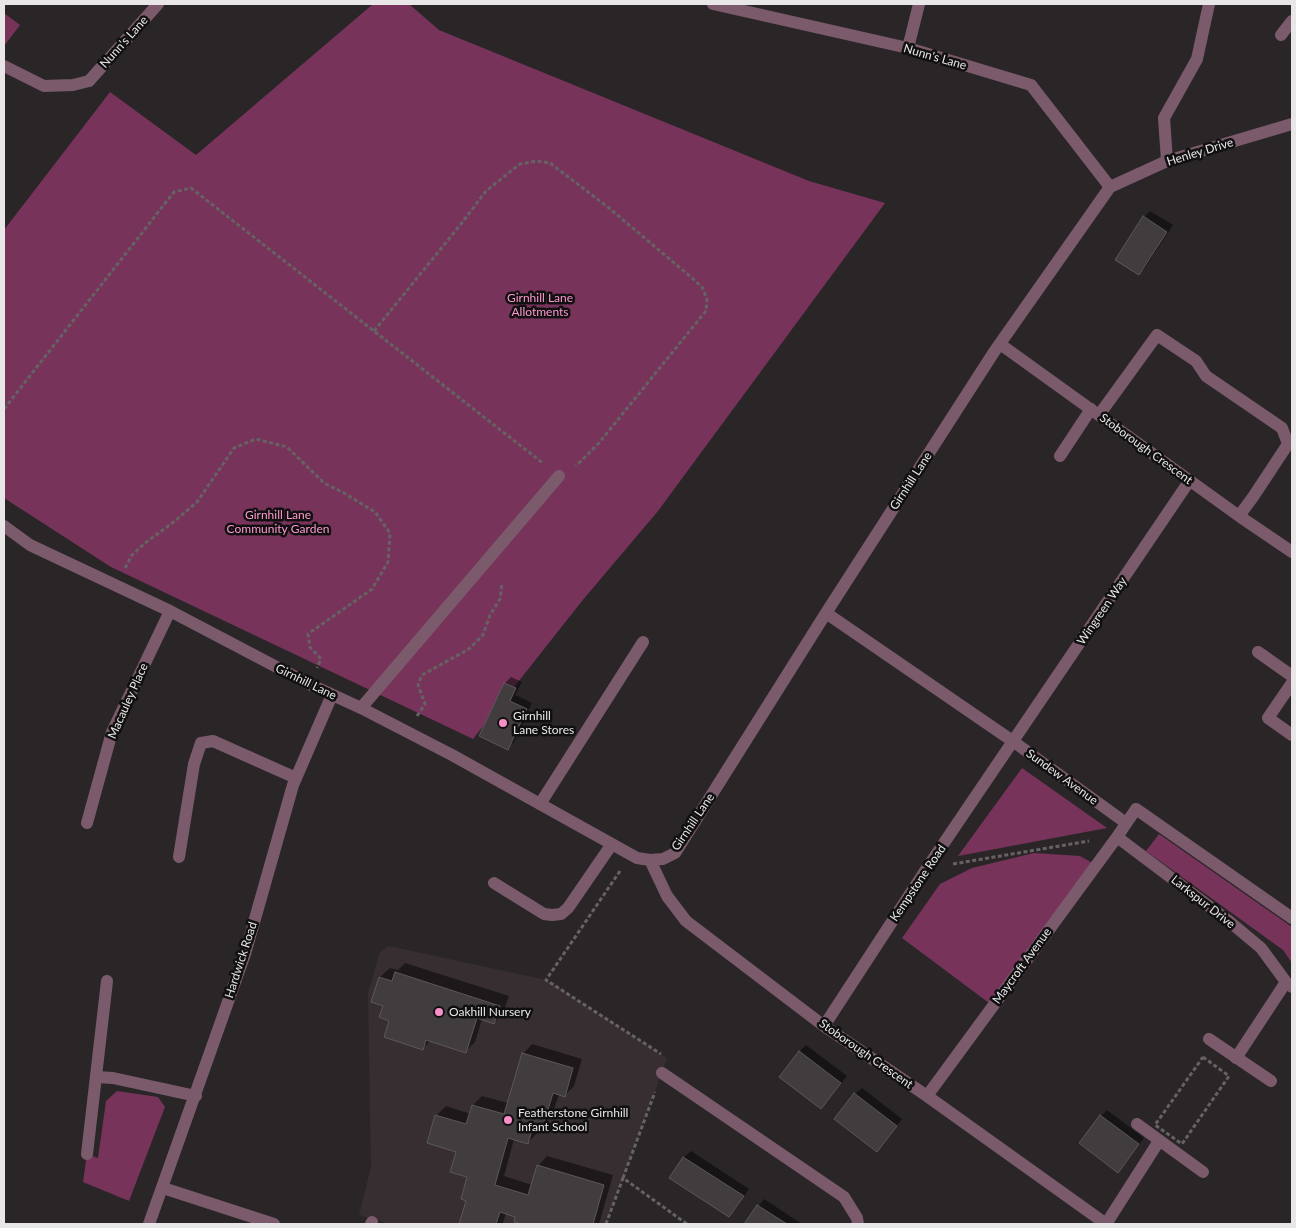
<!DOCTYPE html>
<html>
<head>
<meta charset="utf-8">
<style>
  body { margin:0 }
  #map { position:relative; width:1296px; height:1228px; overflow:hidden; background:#2a2628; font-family:Lato,sans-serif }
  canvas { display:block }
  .frame { position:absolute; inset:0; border:5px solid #e8e6e7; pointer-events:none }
</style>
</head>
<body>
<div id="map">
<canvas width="1296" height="1228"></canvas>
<div class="frame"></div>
</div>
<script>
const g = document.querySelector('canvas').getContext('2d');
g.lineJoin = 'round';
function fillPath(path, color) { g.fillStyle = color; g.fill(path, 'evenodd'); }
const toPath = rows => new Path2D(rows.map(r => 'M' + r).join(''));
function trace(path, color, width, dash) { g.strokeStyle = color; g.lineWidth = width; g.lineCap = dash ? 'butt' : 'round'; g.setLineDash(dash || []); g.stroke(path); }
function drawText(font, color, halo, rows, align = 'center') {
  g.font = font + ' Lato,sans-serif'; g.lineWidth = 5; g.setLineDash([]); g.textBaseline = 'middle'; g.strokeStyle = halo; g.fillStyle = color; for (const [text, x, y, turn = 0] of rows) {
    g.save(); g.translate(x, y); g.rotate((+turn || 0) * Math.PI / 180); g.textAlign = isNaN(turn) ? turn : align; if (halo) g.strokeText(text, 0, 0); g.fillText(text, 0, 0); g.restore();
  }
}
fillPath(toPath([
  [389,946,546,980,667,1058,606,1224,390,1224,359,1215,371,1167,368,993,380,952]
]), '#372e32');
fillPath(toPath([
  [373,4,409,4,439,30,809,181,885,203,658,511,582,601,473,739,111,567,4,498,4,230,110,92,196,155],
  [4,13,20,25,4,46],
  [1022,768,1107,828,958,856],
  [1159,834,1292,927,1292,963,1283,950,1146,851],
  [1034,853,1080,856,1096,865,993,1006,902,938,940,884,972,868],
  [117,1091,158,1097,165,1107,129,1201,83,1182,87,1154,98,1158,106,1101]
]), '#77335a');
fillPath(toPath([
  [1150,211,1173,225,1145,268,1139,274,1144,217],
  [511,677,522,682,515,695,532,703,514,742,508,748,481,736,505,683],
  [405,963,509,996,503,1013,494,1023,482,1019,475,1042,466,1051,431,1040,423,1048,391,1020,384,1005,373,1002,380,977,390,968,398,970],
  [532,1044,582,1059,574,1086,565,1095,559,1094,552,1115,543,1125,540,1124,537,1133,528,1143,514,1139,504,1176,532,1185,538,1166,547,1156,613,1175,599,1224,526,1224,515,1221,517,1216,506,1213,503,1223,507,1224,461,1224,468,1200,469,1176,458,1151,436,1116,446,1106,471,1114,473,1105,482,1096,508,1103,523,1054],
  [806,1045,847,1076,821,1108,799,1052],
  [862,1088,902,1119,877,1150,855,1094],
  [1107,1110,1144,1138,1118,1171,1101,1116],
  [691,1151,749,1189,735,1209,729,1216,671,1178,684,1157],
  [764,1199,802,1224,746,1224]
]), '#0007');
const building = toPath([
  [1143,216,1167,232,1139,275,1115,260,1143,216],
  [504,683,516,688,510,701,527,709,508,750,479,736,504,683],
  [395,972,500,1006,494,1024,477,1018,466,1053,426,1040,423,1050,384,1037,389,1021,379,1017,383,1006,371,1002,379,977,392,981,395,972],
  [799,1051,841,1083,821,1109,779,1077,799,1051],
  [522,1053,573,1068,565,1097,553,1093,543,1126,534,1123,528,1144,508,1138,495,1185,528,1195,537,1165,604,1185,593,1224,522,1224,514,1222,515,1217,500,1212,496,1224,459,1224,466,1201,461,1199,467,1177,450,1172,456,1152,427,1143,435,1115,466,1124,472,1105,504,1114,522,1053],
  [854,1093,897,1126,877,1152,834,1119,854,1093],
  [1100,1115,1139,1144,1118,1173,1079,1143,1100,1115],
  [683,1157,744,1196,729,1217,669,1178,683,1157],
  [757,1205,787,1224,744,1224,757,1205]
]);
fillPath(building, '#413c3e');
trace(building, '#5c5759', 1);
trace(toPath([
  [374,331,461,224,486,191,520,164,537,161,550,163,609,208,692,278,702,287,707,299,706,311,701,317,599,443,576,466],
  [4,409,174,192,191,188,544,464],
  [125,568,132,555,145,543,175,521,197,502,234,448,256,439,287,447,324,483,344,493,375,512,390,533,388,562,372,589,308,634,310,647,321,659,317,668],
  [417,716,425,704,418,685,422,675,469,649,483,635,490,615,500,599,502,584],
  [953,864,1089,841],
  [620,871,546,980,661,1054],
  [1203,1057,1229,1076,1182,1144,1155,1125,1203,1057],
  [623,1178,655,1092],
  [606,1224,623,1178,687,1224]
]), '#666264', 3, [4, 2.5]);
trace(toPath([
  [1281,35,1292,21],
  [4,66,44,86,73,85,89,81],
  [1060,456,1091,409],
  [1258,652,1292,676],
  [361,708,559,476],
  [540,804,643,642],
  [179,857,194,764,201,743,213,741,296,778],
  [1209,1039,1271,1081],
  [662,1073,844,1197,857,1218,858,1224],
  [1137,1124,1203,1172],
  [87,1154,107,981]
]), '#7b5b6b', 12);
trace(toPath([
  [713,4,908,48,1031,85,1110,187],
  [908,48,919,4],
  [89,81,158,4],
  [1167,161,1164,118,1197,59,1209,4],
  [1110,187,1167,161,1292,124],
  [1000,344,1239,516,1292,552],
  [1099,415,1157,335,1196,361,1206,376,1282,428,1288,444,1253,497,1239,516],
  [4,526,30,545,170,611,309,684,361,708,452,755,637,858,650,860,663,859,675,853,826,613,994,352,1110,187],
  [826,613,1014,742,1126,823],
  [1292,683,1268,718,1292,735],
  [87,823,112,732,170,611],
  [650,860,667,896,686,921,824,1026,927,1096,1106,1224],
  [494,883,544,914,552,915,561,914,568,908,612,844],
  [1292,918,1136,809,1117,837,1230,922,1261,948,1286,982,1292,987],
  [824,1026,927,868,1190,480],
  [1236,1058,1286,982],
  [96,1077,113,1078,196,1096],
  [927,1096,1117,837],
  [163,1188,274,1224],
  [149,1224,245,954,293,785,332,695],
  [371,1224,372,1222],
  [1106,1224,1159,1141]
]), '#7b5b6b', 12);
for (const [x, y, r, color] of [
  [503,723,5,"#f98fc9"],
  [439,1012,5,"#f98fc9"],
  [508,1120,5,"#f98fc9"]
]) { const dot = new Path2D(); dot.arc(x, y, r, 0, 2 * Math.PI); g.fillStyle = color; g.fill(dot); trace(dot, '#111011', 2); }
drawText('12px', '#e8e6e7', '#111011', [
  ["Nunn's Lane",124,42,-48],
  ["Nunn's Lane",935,57,16],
  ["Henley Drive",1200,152,-17],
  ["Stoborough Crescent",1146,449,36],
  ["Girnhill Lane",911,481,-57],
  ["Wingreen Way",1102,611,-56],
  ["Girnhill Lane",306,682,26],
  ["Macauley Place",128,701,-66],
  ["Sundew Avenue",1062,777,36],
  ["Girnhill Lane",693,822,-56],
  ["Kempstone Road",918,883,-56],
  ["Larkspur Drive",1203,902,38],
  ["Hardwick Road",241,960,-72],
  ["Maycroft Avenue",1022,966,-54],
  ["Stoborough Crescent",866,1054,35]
]);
drawText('12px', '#fe98cf', '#111011', [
  ["Girnhill Lane",540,298],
  ["Allotments",540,312],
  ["Girnhill Lane",278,515],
  ["Community Garden",278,529]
]);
drawText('12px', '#e8e6e7', '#111011', [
  ["Girnhill",513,716],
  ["Lane Stores",513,730],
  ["Oakhill Nursery",449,1012],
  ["Featherstone Girnhill",518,1113],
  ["Infant School",518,1127]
], 'left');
</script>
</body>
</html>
